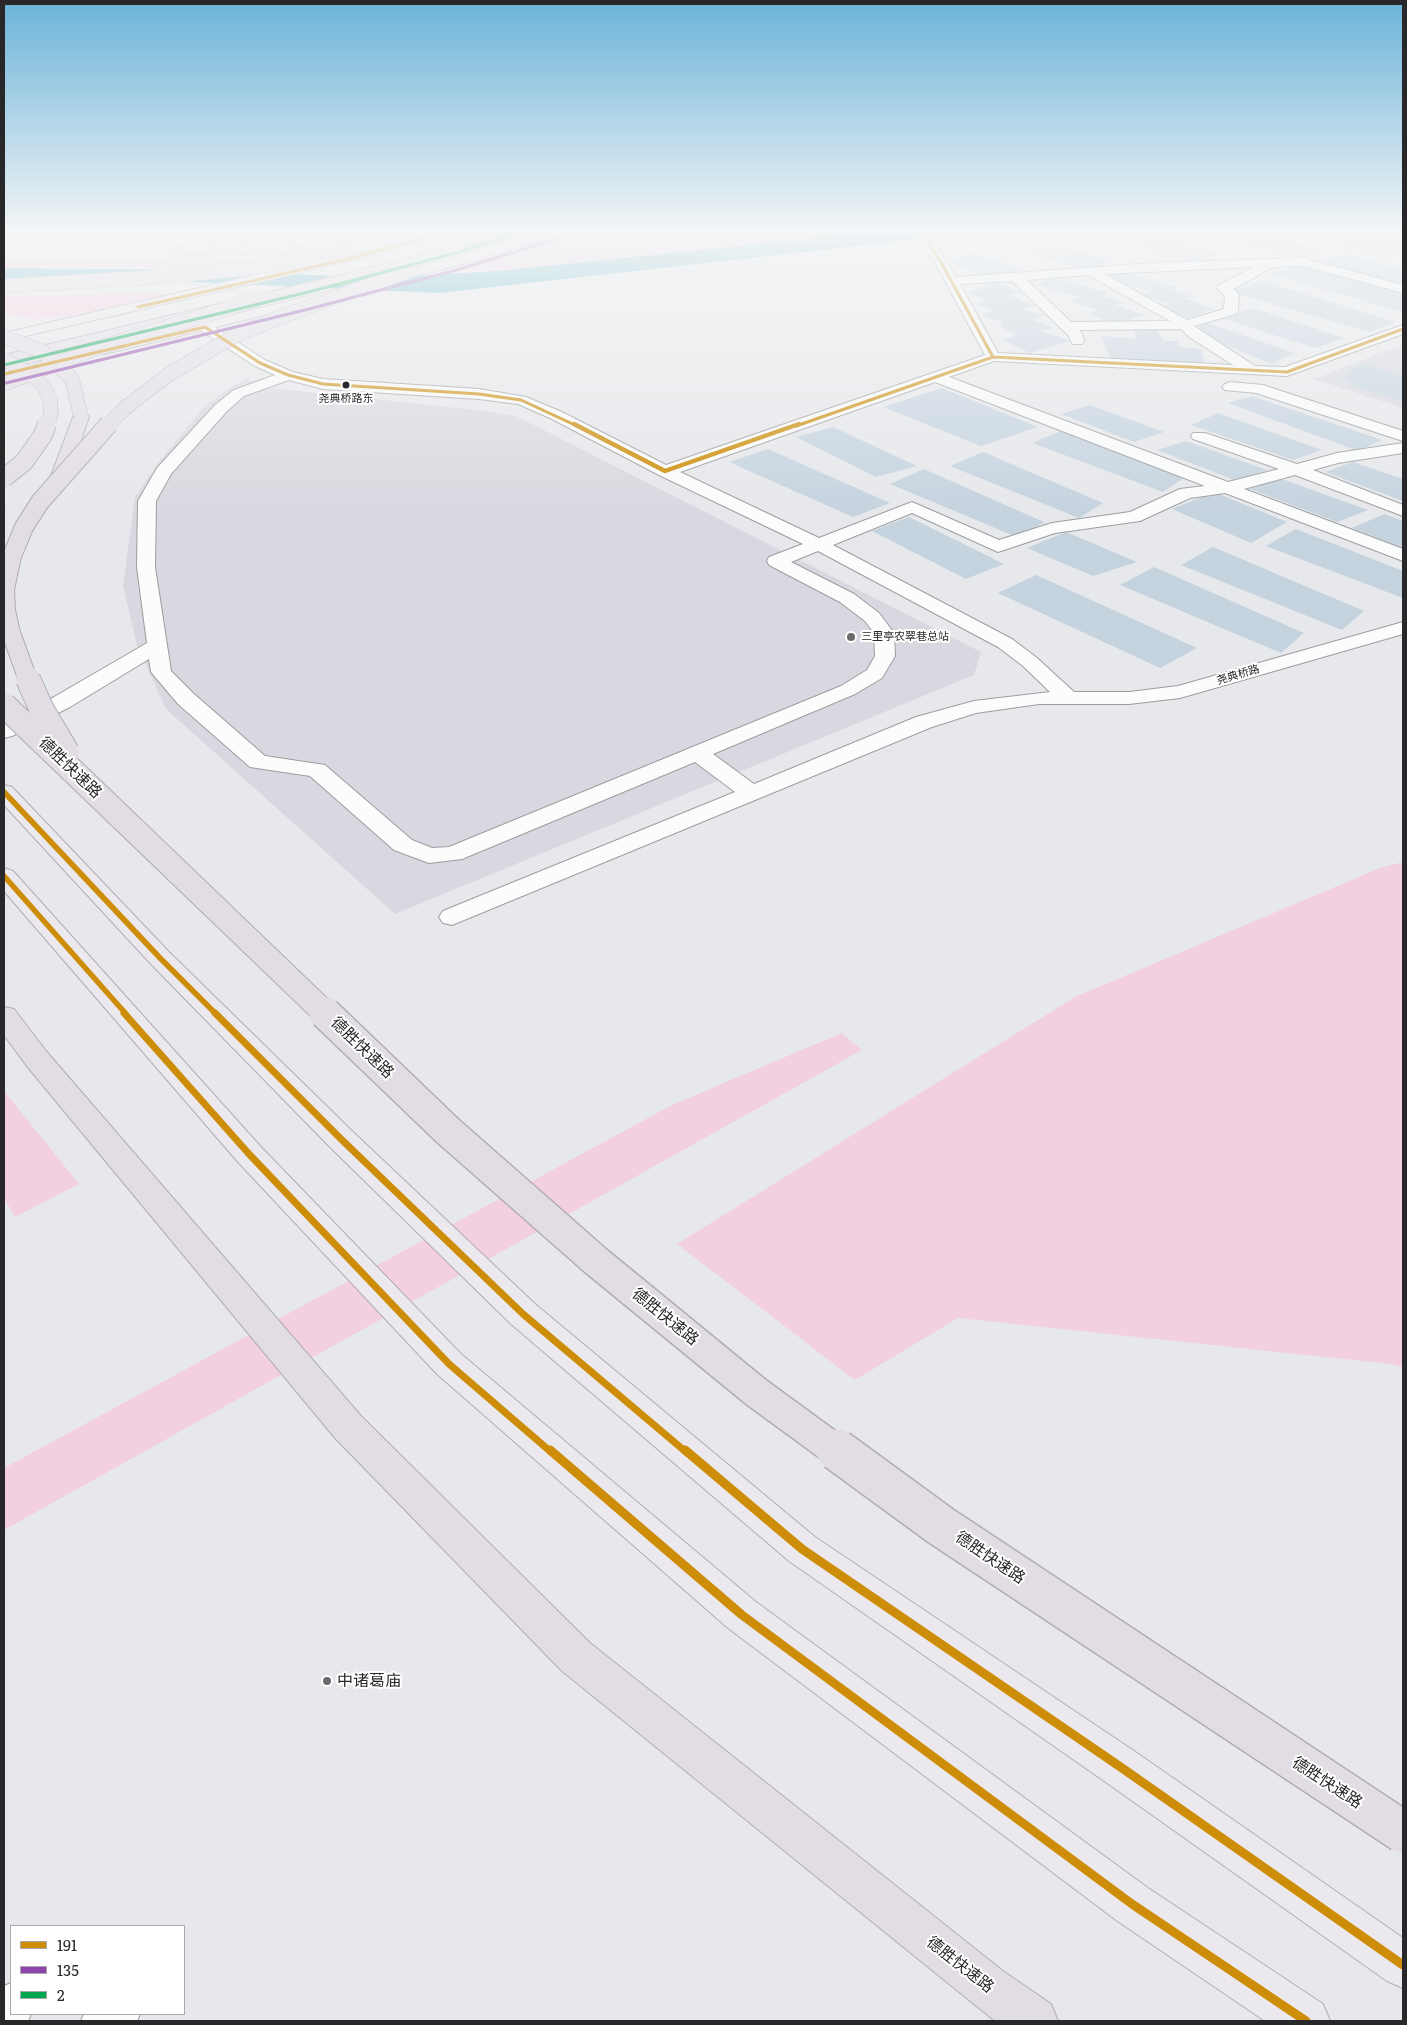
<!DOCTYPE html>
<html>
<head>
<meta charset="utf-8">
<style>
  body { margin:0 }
  #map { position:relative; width:1407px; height:2025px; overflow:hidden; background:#e7e8eb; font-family:Literata,serif }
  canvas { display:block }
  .frame { position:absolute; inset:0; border:5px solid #28282a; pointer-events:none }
  .legend { position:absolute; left:10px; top:1925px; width:175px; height:90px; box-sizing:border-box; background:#fff; border:1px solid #a9a9aa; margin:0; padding:6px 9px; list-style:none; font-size:15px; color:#28282a }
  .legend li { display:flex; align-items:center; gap:10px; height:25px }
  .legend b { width:25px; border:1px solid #a9a9aa }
</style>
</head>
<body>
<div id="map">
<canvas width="1407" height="2025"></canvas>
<div class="frame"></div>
<ul class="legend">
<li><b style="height:6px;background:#ce8d08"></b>191</li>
<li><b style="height:6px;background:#8e44ad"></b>135</li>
<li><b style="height:6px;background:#00a651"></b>2</li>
</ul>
</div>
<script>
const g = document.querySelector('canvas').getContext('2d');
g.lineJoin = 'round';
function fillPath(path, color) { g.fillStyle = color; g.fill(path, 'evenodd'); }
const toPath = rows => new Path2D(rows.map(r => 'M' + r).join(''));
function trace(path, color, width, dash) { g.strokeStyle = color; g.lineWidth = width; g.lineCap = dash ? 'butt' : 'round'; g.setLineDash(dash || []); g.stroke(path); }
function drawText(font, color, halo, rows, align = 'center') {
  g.font = font + ' Literata,"Noto Sans SC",serif'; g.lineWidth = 4; g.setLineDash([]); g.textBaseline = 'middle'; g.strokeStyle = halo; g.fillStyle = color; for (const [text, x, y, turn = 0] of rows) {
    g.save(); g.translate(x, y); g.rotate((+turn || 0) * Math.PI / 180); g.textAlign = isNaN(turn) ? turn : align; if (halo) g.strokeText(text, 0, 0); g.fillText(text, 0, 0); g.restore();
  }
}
fillPath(toPath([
  [1285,231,1403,231,1403,252,1385,259],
  [1403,344,1403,408,1314,379],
  [246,379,271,388,476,410,516,416,981,652,974,675,395,914,166,709,137,645,123,586,135,497,161,459,203,408,229,388]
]), '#d8d9e0');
fillPath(toPath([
  [573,231,680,231,676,233,680,235,725,231,858,231,787,241,497,271,447,269],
  [155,258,257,261,212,267,4,268,4,262,14,259],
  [181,293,78,317,31,319,4,314,4,296],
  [1403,862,1403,1367,1391,1364,958,1318,855,1380,677,1244,1075,997,1380,868],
  [842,1033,862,1050,4,1530,4,1468,672,1105],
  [4,1091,79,1184,15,1217,4,1198]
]), '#f3cfe2');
fillPath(toPath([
  [858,231,1017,231,941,235,911,240,439,293,149,280,4,277,4,268,208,270,377,278,497,271,787,241]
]), '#50b1c3');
fillPath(toPath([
  [4,273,72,275,77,276,79,279,77,282,72,283,4,281,4,273]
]), '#50b1c3');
fillPath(toPath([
  [120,231,155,231,141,236],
  [254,231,265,235,177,250,169,245],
  [302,231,312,231,358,242,346,246,294,233],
  [318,231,344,231,374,238,362,242],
  [382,231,391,233,379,237,356,232],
  [1264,234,1324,250,1301,259,1238,243],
  [265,235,317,248,305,252,253,239],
  [1162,236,1220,253,1195,262,1135,245],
  [240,239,292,252,279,257,228,244],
  [4,244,19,246,4,252],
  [217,244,255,255,246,257,206,248],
  [1057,244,1113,261,1086,270,1028,253],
  [173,251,217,252,214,257,169,257],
  [974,253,1023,270,988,278,948,261],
  [1346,253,1403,269,1403,286,1314,262],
  [1302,265,1403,295,1403,312,1269,274],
  [1119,271,1177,287,1173,290,1196,297,1184,298,1215,309,1188,318,1161,308,1169,304,1140,295,1149,291,1106,279],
  [1051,276,1108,293,1103,296,1126,303,1114,304,1144,315,1115,324,1089,314,1098,310,1069,301,1079,297,1037,285],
  [1263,281,1396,322,1370,332,1228,291],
  [994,283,1026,292,1009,295,1035,306,1022,309,1044,315,1032,320,1055,328,1042,331,1071,341,1030,353,1003,340,1016,335,1000,326,1004,323,982,316,993,311,976,304,986,300,967,293],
  [1253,308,1344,338,1315,348,1223,319],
  [1205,322,1294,353,1272,364,1194,332],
  [1135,330,1157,330,1164,341,1178,341,1177,346,1201,349,1205,364,1110,358,1102,336,1135,339],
  [1363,363,1403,376,1403,401,1350,385,1351,382,1341,379,1349,374,1346,372],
  [942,388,1038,427,981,446,883,407],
  [1252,396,1382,440,1358,451,1228,403],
  [1090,405,1164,432,1134,442,1061,414],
  [1218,413,1322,450,1293,460,1191,425],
  [833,427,917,466,876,477,796,437],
  [1063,430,1184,478,1163,492,1032,443],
  [1186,441,1267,470,1237,481,1157,450],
  [768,449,890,503,853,517,729,462],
  [983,452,1103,503,1079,518,950,466],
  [1353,462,1403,479,1403,501,1325,472],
  [924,469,1044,522,1019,538,890,484],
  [1279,478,1368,510,1337,522,1250,489],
  [1214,492,1287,522,1251,543,1172,509],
  [1384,514,1403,521,1403,548,1352,528],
  [909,517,1004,564,966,579,872,531],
  [1296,529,1403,571,1403,598,1266,546],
  [1066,532,1137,562,1093,576,1027,548],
  [1213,547,1364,611,1342,630,1181,565],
  [1154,567,1304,633,1281,653,1120,585],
  [1036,575,1197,648,1160,668,998,593]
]), '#c5d3df');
const minor = toPath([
  [914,231,926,231,956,277,1153,263,1303,258,1403,285,1403,293,1303,266,1273,267,1233,289,1239,295,1238,311,1236,314,1194,326,1255,366,1285,367,1403,325,1403,334,1287,376,994,361,949,377,1228,482,1279,469,1193,439,1191,436,1193,433,1205,433,1297,464,1337,453,1403,443,1403,453,1338,463,1313,470,1403,505,1403,516,1295,475,1244,489,1403,549,1403,561,1225,493,1190,498,1140,521,1055,533,998,552,912,513,833,545,1012,639,1037,658,1074,692,1129,692,1178,686,1403,622,1403,634,1180,698,1129,704,1039,704,976,713,932,727,452,925,443,923,439,917,443,911,735,792,695,762,462,859,429,863,394,850,310,776,250,767,178,704,151,672,149,659,70,707,12,736,4,738,4,723,54,697,147,643,137,567,138,501,157,468,215,405,234,390,275,375,255,366,200,330,198,327,200,324,210,324,265,360,293,372,323,379,479,389,526,397,562,412,666,465,985,355,936,264,914,231],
  [1254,267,1219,285,1217,288,1225,296,1224,309,1187,320,1105,274,1254,267],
  [1088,275,1170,321,1071,322,1027,280,1088,275],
  [1012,281,1069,336,1072,344,1082,344,1084,341,1083,335,1079,330,1181,329,1189,337,1233,365,998,353,960,284,1012,281],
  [289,380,323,389,479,399,518,404,550,418,659,475,803,544,769,557,767,561,769,565,840,602,865,621,874,633,875,656,867,670,841,686,449,847,432,848,412,840,325,765,265,756,194,694,171,671,155,567,156,501,171,474,227,411,244,396,289,380],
  [935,382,1205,486,1180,489,1130,512,1052,523,999,540,912,502,819,538,680,472,935,382],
  [818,551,998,647,1023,666,1050,692,974,701,916,717,754,784,713,754,855,694,882,678,895,656,894,633,879,613,854,594,791,562,818,551],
  [1230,382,1263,385,1403,431,1403,441,1256,393,1225,390,1222,387,1225,384,1230,382],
  [11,1983,11,2014,31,2014,28,2021,4,2021,4,1986,11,1983],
  [84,2014,140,2014,137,2021,81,2021,84,2014]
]);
const major = toPath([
  [541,231,559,231,557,234,463,264,384,284,377,280,379,277,453,258,541,231],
  [368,249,374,253,372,256,4,341,4,333,368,249],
  [338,289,343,290,345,293,343,296,105,354,100,353,98,350,100,347,338,289],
  [49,359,54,360,56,363,54,366,4,378,4,370,49,359],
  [4,785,12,787,169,952,352,1131,535,1304,815,1537,1137,1753,1403,1938,1403,1988,1387,1981,1107,1783,789,1561,511,1324,330,1147,151,964,4,805,4,785],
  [4,868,13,871,260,1146,461,1354,756,1602,1148,1888,1323,2004,1330,2021,1265,2021,1116,1920,728,1628,437,1374,238,1162,4,891,4,868]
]);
const highway = toPath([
  [511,231,531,231,529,234,344,282,4,363,4,355,337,276,511,231],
  [81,412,87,414,89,417,67,481,64,485,58,486,52,485,49,481,73,417,75,414,81,412],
  [4,1007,14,1009,46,1051,361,1416,590,1643,1003,1971,1051,2004,1058,2021,995,2021,562,1671,335,1438,26,1065,4,1035,4,1007]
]);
trace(minor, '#9d9d9f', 2);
trace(major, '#b1abb5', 2);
trace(highway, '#b1abb5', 2);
fillPath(minor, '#fbfcfc');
fillPath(major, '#ece9ee');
fillPath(highway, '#e2dde5');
const highwayBridgeFar4 = toPath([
  [4,286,145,278,234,270,375,249,460,231],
  [4,337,42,351,72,379,81,417],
  [4,359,34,377,44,387,50,399,51,414,47,426],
  [4,384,95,349,258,299],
  [107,426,125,408,171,373,235,336,275,319,412,270]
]);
const highwayBridgeFar3 = toPath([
  [4,478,24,462,43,435,47,424],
  [28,680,11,633,6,611,5,589,12,556,24,527,40,502,109,424]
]);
const highwayBridgeFar2 = toPath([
  [28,679,41,708,67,752],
  [4,705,326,1014]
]);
const highwayBridgeFar1 = toPath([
  [325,1013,448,1131,596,1261,756,1392,838,1452]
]);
const highwayBridge = toPath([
  [837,1450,941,1526,1403,1832]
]);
trace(highwayBridgeFar4, '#b1abb5', 15, []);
trace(highwayBridgeFar3, '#b1abb5', 20, []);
trace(highwayBridgeFar2, '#b1abb5', 26, []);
trace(highwayBridgeFar1, '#b1abb5', 34, []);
trace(highwayBridge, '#b1abb5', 44, []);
trace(highwayBridgeFar4, '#e2dde5', 14);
trace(highwayBridgeFar3, '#e2dde5', 18);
trace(highwayBridgeFar2, '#e2dde5', 24);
trace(highwayBridgeFar1, '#e2dde5', 31);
trace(highwayBridge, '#e2dde5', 41);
trace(toPath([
  [920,231,942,264,993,357],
  [138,307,348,259,451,231],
  [4,374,205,327,260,363,288,375,323,384,479,394,521,400,577,426],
  [796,426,993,357,1287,372,1403,329]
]), '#ce8d08', 3);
trace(toPath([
  [574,424,665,471,799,424]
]), '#ce8d08', 4.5);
trace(toPath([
  [4,792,160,958,216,1014],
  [4,876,126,1014]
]), '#ce8d08', 5.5);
trace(toPath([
  [124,1013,249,1154,449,1364,551,1452],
  [215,1013,341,1139,523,1314,686,1452]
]), '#ce8d08', 7);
trace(toPath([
  [550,1450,742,1615,1132,1904,1306,2021],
  [685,1450,802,1549,1122,1768,1403,1965]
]), '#ce8d08', 9);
trace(toPath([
  [6,383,309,309,460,269,556,239]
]), '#8e44ad', 3);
trace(toPath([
  [4,365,305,293,456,253,524,231]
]), '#00a651', 3);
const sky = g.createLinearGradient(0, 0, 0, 514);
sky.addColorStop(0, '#6bb3d9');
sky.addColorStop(0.45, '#f4f5f6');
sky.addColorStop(1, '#f4f5f600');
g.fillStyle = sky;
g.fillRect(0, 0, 1407, 514);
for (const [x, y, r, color] of [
  [346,385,4.5,"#28282a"],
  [851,637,5,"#6b6b6e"],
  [327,1681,5,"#6b6b6e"]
]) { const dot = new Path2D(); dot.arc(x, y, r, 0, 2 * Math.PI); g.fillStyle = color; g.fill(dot); trace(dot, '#fff', 2); }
drawText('11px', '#28282a', '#fff', [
  ["尧典桥路东",346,399]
]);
drawText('11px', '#28282a', '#fff', [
  ["三里亭农翠巷总站",861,637]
], 'left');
drawText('11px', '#28282a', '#fff', [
  ["尧典桥路",1238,675,-16]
]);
drawText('16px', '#28282a', '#fff', [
  ["德胜快速路",70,768,44],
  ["德胜快速路",362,1048,44],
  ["德胜快速路",665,1317,39],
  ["德胜快速路",990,1558,34],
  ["德胜快速路",1327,1783,33],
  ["德胜快速路",960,1965,38]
]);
drawText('16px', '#28282a', '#fff', [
  ["中诸葛庙",337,1681]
], 'left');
</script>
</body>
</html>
